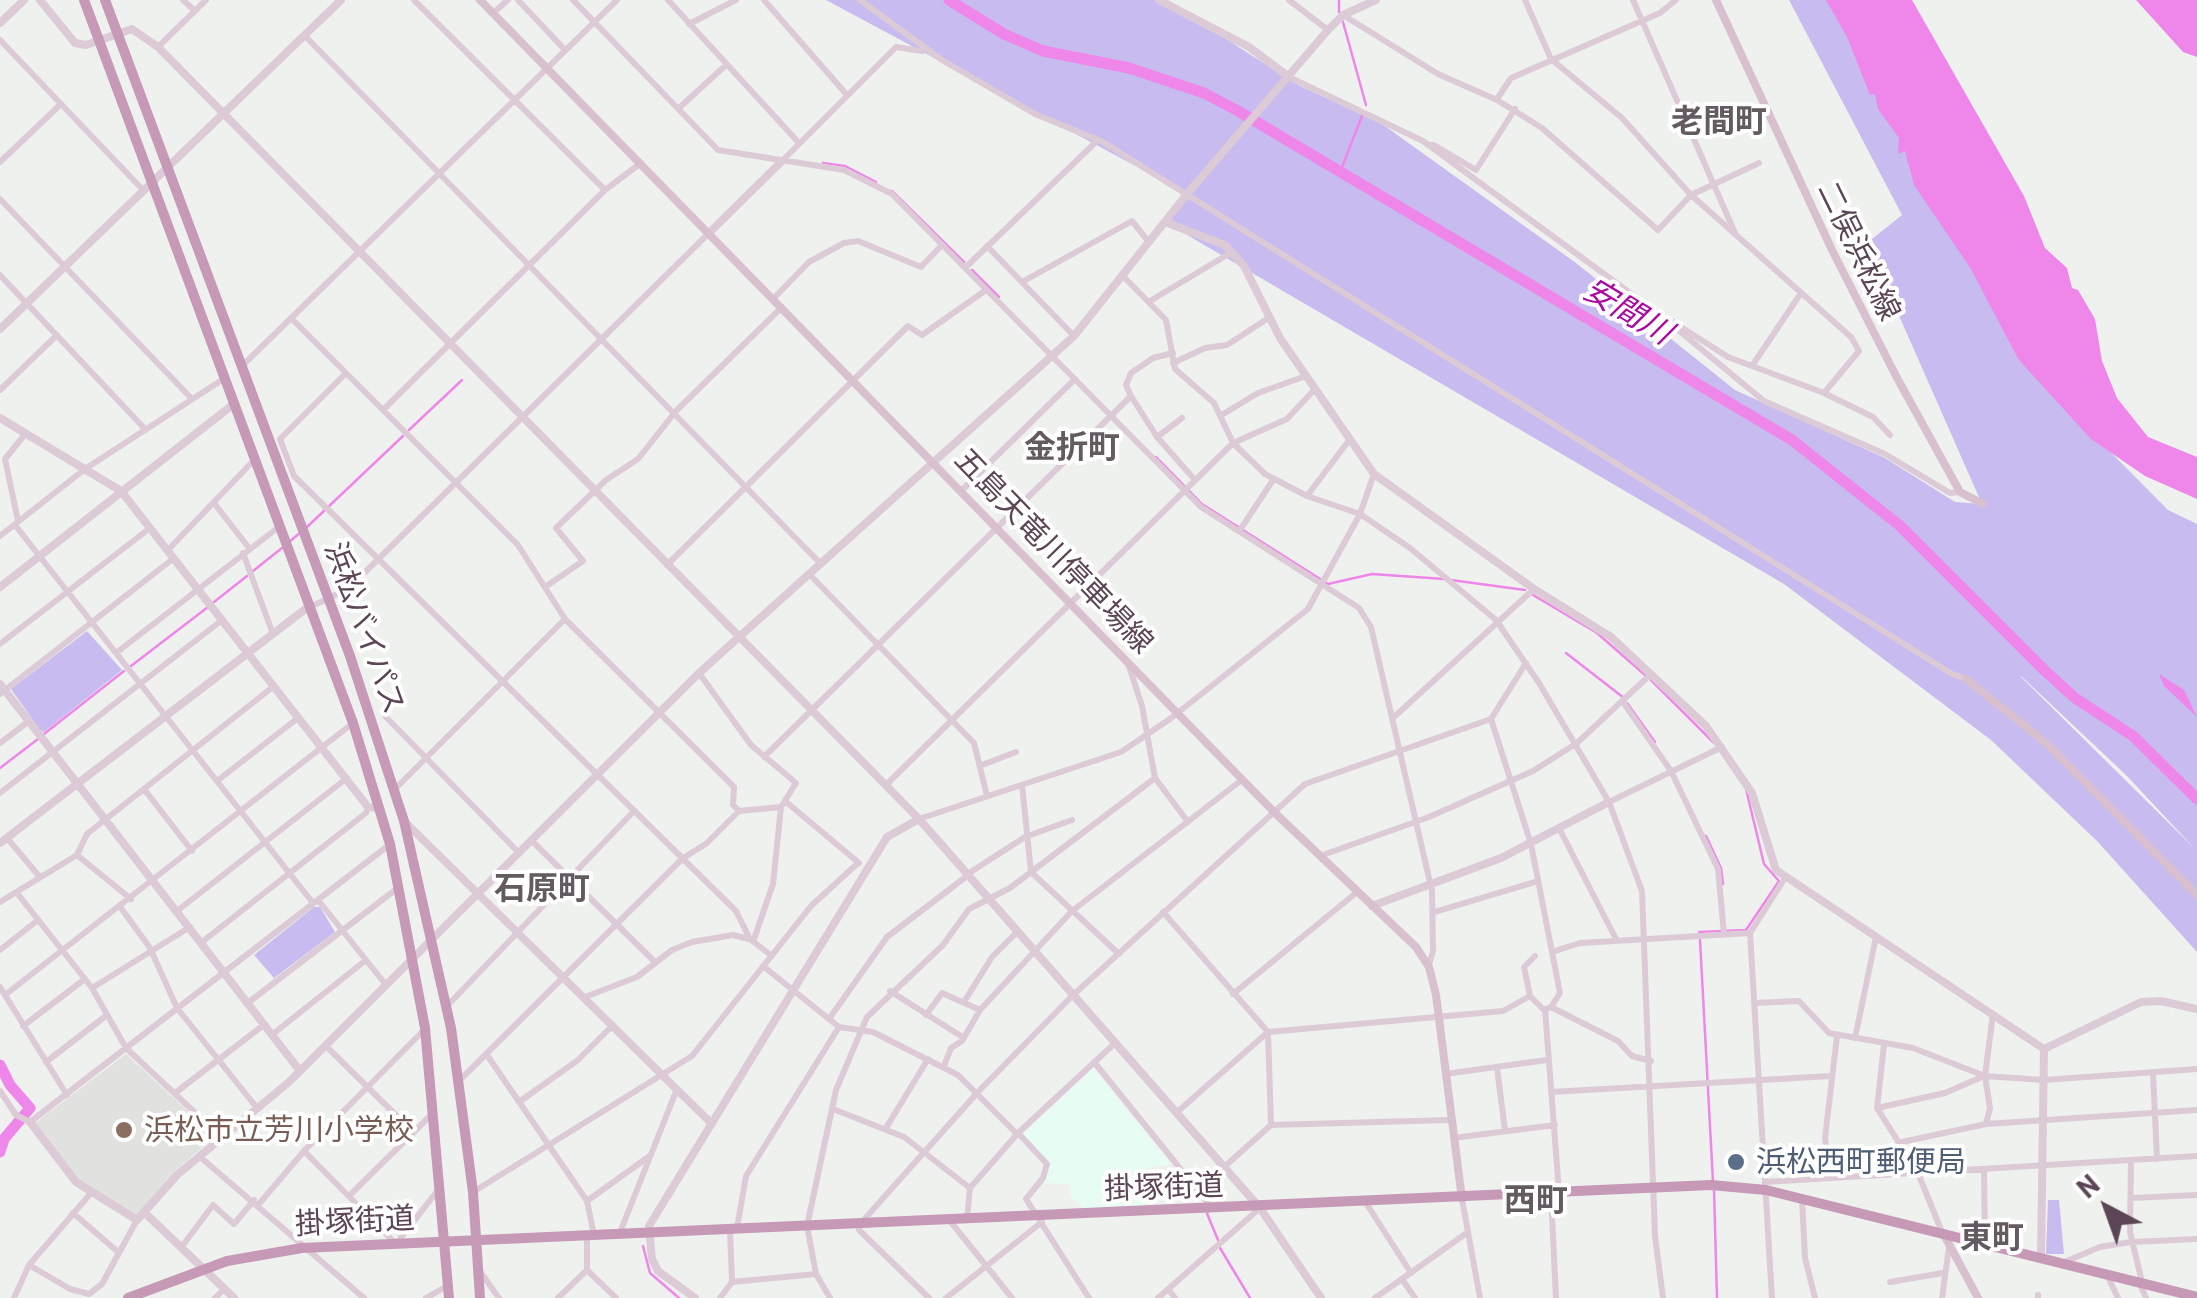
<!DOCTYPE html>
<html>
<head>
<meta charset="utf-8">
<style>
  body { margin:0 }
  #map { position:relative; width:2197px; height:1298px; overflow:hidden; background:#eff1ee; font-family:Barlow,sans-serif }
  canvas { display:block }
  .north { position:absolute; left:2057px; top:1158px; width:100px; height:100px; -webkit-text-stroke:8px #fff; paint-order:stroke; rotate:319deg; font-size:28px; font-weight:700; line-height:40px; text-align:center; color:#5c4655 }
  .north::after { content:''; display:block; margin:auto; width:35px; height:45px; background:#5c4655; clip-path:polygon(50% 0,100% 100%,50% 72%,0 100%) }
</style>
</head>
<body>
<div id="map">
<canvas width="2197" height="1298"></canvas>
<div class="north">N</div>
</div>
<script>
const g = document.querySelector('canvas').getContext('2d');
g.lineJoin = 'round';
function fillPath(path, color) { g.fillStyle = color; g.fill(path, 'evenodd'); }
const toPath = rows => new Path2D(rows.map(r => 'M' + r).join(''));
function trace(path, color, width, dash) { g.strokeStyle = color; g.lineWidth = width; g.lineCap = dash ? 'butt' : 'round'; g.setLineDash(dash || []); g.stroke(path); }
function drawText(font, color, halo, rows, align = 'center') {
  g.font = font + ' Barlow,"Noto Sans JP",sans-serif'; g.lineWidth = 8; g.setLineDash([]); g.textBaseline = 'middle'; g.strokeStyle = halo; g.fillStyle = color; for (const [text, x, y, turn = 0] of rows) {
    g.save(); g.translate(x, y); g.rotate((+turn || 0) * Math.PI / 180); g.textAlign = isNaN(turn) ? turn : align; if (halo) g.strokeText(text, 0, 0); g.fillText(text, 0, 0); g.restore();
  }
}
fillPath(toPath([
  [1093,1068,1171,1164,1145,1168,1146,1207,1084,1209,1070,1196,1070,1184,1045,1183,1045,1158,1023,1134]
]), '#e7fcf3');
fillPath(toPath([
  [126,1054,215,1136,175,1171,136,1216,78,1180,35,1123]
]), '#e1e2df');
fillPath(toPath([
  [826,0,1165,0,1298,85,1382,124,1576,263,1735,390,1885,458,1955,502,1982,504,1867,243,1902,215,1789,0,1835,0,2018,359,2168,510,2197,524,2197,952,2097,841,1991,740,1784,584,1165,222,1186,193],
  [2021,676,2127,776,2195,849,2021,677],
  [87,631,122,670,44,732,40,730,11,689],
  [314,907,320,907,335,932,274,978,254,955],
  [2048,1200,2059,1200,2064,1254,2046,1254]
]), '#c7bbf0');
fillPath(toPath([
  [1826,0,1912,0,2024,196,2045,248,2067,268,2072,288,2078,290,2095,319,2102,361,2117,398,2148,437,2197,457,2197,499,2145,476,2091,439,2018,359,1971,269,1914,185,1905,151,1898,154,1899,138,1878,109,1875,94,1870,95,1847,37],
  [2136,0,2197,0,2197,57,2183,52],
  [2159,674,2184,690,2197,717,2164,686]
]), '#ee87e9');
trace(toPath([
  [1339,0,1339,12],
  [1343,22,1366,105],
  [823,163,845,166,876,182],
  [1339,175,1362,116],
  [892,191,964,262],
  [972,270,999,297],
  [409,430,462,380],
  [1156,457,1202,504,1328,584,1372,574,1444,579],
  [307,527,403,436],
  [288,543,301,532],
  [253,571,282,548],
  [1451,580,1525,590],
  [1533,595,1597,633,1645,675],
  [214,602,247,576],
  [1566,653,1624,698],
  [131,666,208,607],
  [1651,680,1713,742],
  [1627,703,1655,742],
  [44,734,124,671],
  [0,768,38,739],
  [1706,836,1721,868,1723,884],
  [1699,932,1746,930,1779,881,1764,864,1746,789],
  [1700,940,1713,1182],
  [1714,1190,1717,1298],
  [1206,1211,1218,1240],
  [643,1246,650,1273,679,1298],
  [1220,1248,1250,1298]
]), '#ee87e9', 2.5);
trace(toPath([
  [949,0,1004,34,1043,51,1129,68,1204,93,1238,111,1792,440,1899,525,2044,670,2075,698,2133,736,2197,799],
  [0,1065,10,1085,30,1108,4,1139,0,1152]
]), '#ee87e9', 11);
trace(toPath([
  [183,0,195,11],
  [414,0,605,190],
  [518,0,565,50],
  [573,0,718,150,844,170,892,194,1201,507,1359,608,1371,627,1432,891,1433,951,1429,965],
  [668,0,799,143],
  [764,0,847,95],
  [860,0,942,60,1035,114,1103,142,1952,674,1966,679],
  [1289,0,1328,30],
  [1525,0,1551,59,1622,118,1691,195,1851,337,1859,351,1824,393],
  [1633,0,1735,233],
  [493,13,508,0],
  [1343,15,1438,74,1497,100,1542,128,1658,230,1691,195,1759,163],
  [689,24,736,0],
  [305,36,820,563],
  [0,40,144,191],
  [158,47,206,0],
  [1289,77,1423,141,1660,315,1764,401,1885,454,1950,493,1960,492],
  [1497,99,1511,78,1660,13,1676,0],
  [678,109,726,65],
  [1428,145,1434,145,1476,170,1515,109],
  [782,161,896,47,922,51],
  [0,162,61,104],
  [0,199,192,399],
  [987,246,1074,336],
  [965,268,1097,141],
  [0,275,145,429],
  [1122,275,1166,320,1175,369,1214,403,1233,443,1265,474,1307,496,1360,514,1410,548,1496,620,1539,683,1609,802,1642,891,1655,1236,1663,1298],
  [1022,282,1132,221,1149,242],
  [774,298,809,262,844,243,858,241,921,267,942,245],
  [1150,301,1232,252],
  [1667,318,1728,357,1824,393,1873,417,1890,435],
  [292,319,518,545,565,619,734,787,733,805,739,811],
  [1173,363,1205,348,1227,345,1270,317],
  [242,366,617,0],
  [1752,366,1801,293],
  [346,373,280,439,294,476,736,911,750,939,772,956],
  [0,390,57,335],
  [1131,396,1157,437,1195,480],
  [383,410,605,190,641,163],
  [1220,416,1258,393,1306,376],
  [1157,437,1182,418],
  [963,489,1075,379],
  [1307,496,1350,439],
  [214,503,249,548],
  [18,521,5,459,26,433],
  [15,525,313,903],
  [1240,530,1273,480],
  [0,536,85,469,225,378],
  [168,550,256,458],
  [243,553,273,634],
  [667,565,908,326,922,335,986,290],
  [809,574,974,743,987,796],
  [545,587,583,561,556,528,606,480,638,459,676,411,782,307],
  [310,607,348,589,709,233],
  [0,644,150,528],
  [116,653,280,526],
  [1128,663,1142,706,1155,778,1188,822],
  [699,673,751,745,796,783,781,807,773,884,753,942],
  [0,694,174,558],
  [1623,702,1671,771,1718,869,1724,934],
  [386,717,519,853],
  [1393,718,1534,589],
  [1491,719,1531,844,1560,993,1551,1007],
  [0,743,29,721],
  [764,757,1131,396,1126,385,1131,373,1153,358,1173,353],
  [982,765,1016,752],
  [217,781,298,718],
  [886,785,1233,443,1287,419,1315,389],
  [1022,785,1031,872,1119,954],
  [144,789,192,851],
  [395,789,565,619],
  [0,793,222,620],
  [785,801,859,863],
  [1609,802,1722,747],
  [919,819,1121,752,1170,719,1308,609,1360,514,1374,474],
  [1560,830,1617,941],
  [7,838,39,876],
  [532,841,655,962],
  [77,855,131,899],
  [1320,856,1429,817,1533,771,1577,743,1651,674],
  [966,875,1025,837,1072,820],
  [17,893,92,988,126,1048,220,1136],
  [318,900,386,985],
  [0,902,77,855,87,834,274,686],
  [121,908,150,948,177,1008,257,1108],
  [177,911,347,778],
  [1163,912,1268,1032,1271,1125],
  [1434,912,1538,881],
  [202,942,366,813,368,807],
  [0,950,38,920],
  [1552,952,1580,943,1750,933],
  [763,966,839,1027,873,1032,958,1075,1017,1134],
  [0,987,67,1095],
  [92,988,190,927],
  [890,991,964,1038],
  [1233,994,1357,892],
  [5,995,353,723],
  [1530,996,1524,967,1535,956],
  [585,997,637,977,672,950,692,942,733,935,749,939],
  [249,1002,399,887],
  [964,1002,992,957,1016,933],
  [1755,1003,1799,1001,1829,1033,1913,1048,1985,1076,2044,1080,2197,1069],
  [447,1006,634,811],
  [1545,1009,1559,1192],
  [1993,1014,1985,1076,1990,1108,1986,1124,2197,1110],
  [926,1015,942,993,980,1010],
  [829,1019,887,937,967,876],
  [23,1026,85,979],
  [273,1034,366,960],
  [1855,1038,1876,937],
  [1884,1045,1877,1108,1918,1173,1942,1232],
  [326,1046,413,1132],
  [487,1055,587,1201,594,1235],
  [46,1062,107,1015],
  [1094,1062,1208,1203,1208,1210],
  [944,1066,951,1048,962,1041,980,1010,1072,911,1243,779],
  [1497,1068,1505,1130],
  [2153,1072,2157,1159],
  [1445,1074,1547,1060],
  [460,1080,682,859,707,843,739,811,781,807],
  [0,1091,16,1115,30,1122,389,845],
  [1551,1092,1831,1076],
  [175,1093,265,1024],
  [519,1102,578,1060,613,1025],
  [1877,1108,1945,1093,1984,1076],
  [833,1109,904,1137,970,1188],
  [1176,1113,1268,1032,1503,1011,1530,996,1544,1010,1551,1007,1618,1041,1632,1056,1651,1061],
  [886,1128,928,1059],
  [1018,1133,1047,1164,1043,1178,1026,1199,1089,1298],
  [1453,1138,1555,1125],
  [1902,1142,1986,1124],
  [304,1151,396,1244,438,1190],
  [199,1156,364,1298],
  [2131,1161,2130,1232,2142,1282],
  [1223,1168,1271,1125,1450,1120],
  [1984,1169,1985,1244],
  [1831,1177,1825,1138,1837,1036],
  [1765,1182,2197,1156],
  [473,1192,692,1056,811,906,858,863],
  [1551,1194,1556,1298],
  [349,1196,431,1115],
  [2131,1198,2197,1195],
  [1462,1199,1480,1298],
  [1802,1199,1805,1258,1815,1298],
  [587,1201,651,1155],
  [1366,1203,1411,1273],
  [259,1204,304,1151,425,1029],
  [73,1213,118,1252],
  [967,1219,970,1188,1018,1133,1114,1044],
  [950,1221,1012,1298],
  [737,1228,746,1176,839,1027],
  [619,1235,677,1089],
  [587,1236,587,1270,616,1298],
  [183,1245,213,1205,234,1224,254,1200],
  [2062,1263,2100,1247,2131,1242,2197,1239],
  [29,1265,70,1289,89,1294,102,1284,137,1220],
  [479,1270,499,1298],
  [2107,1275,2118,1298],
  [732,1282,816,1274],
  [1890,1282,1943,1273],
  [2140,1284,2146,1298],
  [1168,1289,1175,1298],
  [2038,1295,2038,1298],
  [14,1298,29,1265,91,1193],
  [215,1298,224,1289],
  [426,1298,447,1286],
  [558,1298,587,1270],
  [720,1298,732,1282,730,1230],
  [830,1298,816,1274,807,1226,836,1090,867,1017,943,945,969,909,1010,888,1155,778],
  [929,1298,859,1230,860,1224,978,1092,1072,996,1305,784,1491,719,1526,663],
  [946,1298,1042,1222],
  [1158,1298,1260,1208],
  [1375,1298,1402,1279],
  [1415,1298,1402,1279,1468,1232],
  [1772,1298,1750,933,1785,878],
  [1942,1298,1949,1247]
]), '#dccad7', 6);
trace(toPath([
  [40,0,75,43,86,45,132,29,158,47,919,819,1260,1208,1321,1298],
  [1159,0,1249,47,1289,77],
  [0,23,24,0],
  [1165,222,1225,245,1244,266,1280,338,1374,474,1534,589,1611,637,1706,726,1752,793,1776,870,2044,1049],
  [709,233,782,161],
  [0,329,341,0],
  [0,418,121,491,368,807,379,808],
  [0,587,235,403],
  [0,684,300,1071],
  [405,822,712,1124],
  [0,843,308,607],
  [1372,906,1501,858,1609,802],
  [2044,1049,2141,1002,2161,1001,2197,1009],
  [30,1122,76,1182,137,1220,177,1175,289,1082,699,673,1074,336,1187,194,1328,30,1343,15,1376,0],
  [144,1212,234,1298],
  [2041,1258,2044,1049],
  [695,1298,658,1271,652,1259,649,1226,887,837,919,819]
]), '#dccad7', 8);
trace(toPath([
  [480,0,1274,812,1416,947,1429,967,1436,995,1462,1199],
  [1716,0,1832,250,1896,376,1960,492,1983,504],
  [1966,679,2046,743,2197,895],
  [1943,1233,1978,1298]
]), '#d8c0cf', 8);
trace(toPath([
  [84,0,353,723,390,844,425,1028,449,1298],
  [105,0,350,656,404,821,451,1028,473,1192,480,1298],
  [128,1298,227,1261,302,1248,1711,1185,1766,1190,2197,1297]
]), '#c699b6', 10);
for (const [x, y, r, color] of [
  [124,1130,10,"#8d6e63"],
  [1736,1162,10,"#5c6f8a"]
]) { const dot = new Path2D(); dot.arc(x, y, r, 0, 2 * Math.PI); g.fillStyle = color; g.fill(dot); trace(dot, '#fff', 4); }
drawText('30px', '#5c4655', '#fff', [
  ["二俣浜松線",1859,251,64],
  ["五島天竜川停車場線",1054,551,46],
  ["浜松バイパス",365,628,70],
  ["掛塚街道",1164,1187,-2],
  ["掛塚街道",355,1221,-3]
]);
drawText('30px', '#785e54', '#fff', [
  ["浜松市立芳川小学校",144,1130]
], 'left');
drawText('30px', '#4e5e75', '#fff', [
  ["浜松西町郵便局",1756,1162]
], 'left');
drawText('bold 32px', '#635b60', '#fff', [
  ["老間町",1719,121],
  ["金折町",1072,447],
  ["石原町",542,888],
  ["西町",1536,1200],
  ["東町",1992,1237]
]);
drawText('italic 32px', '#ac09a4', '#fff', [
  ["安間川",1628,311,31]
]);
</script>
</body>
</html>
